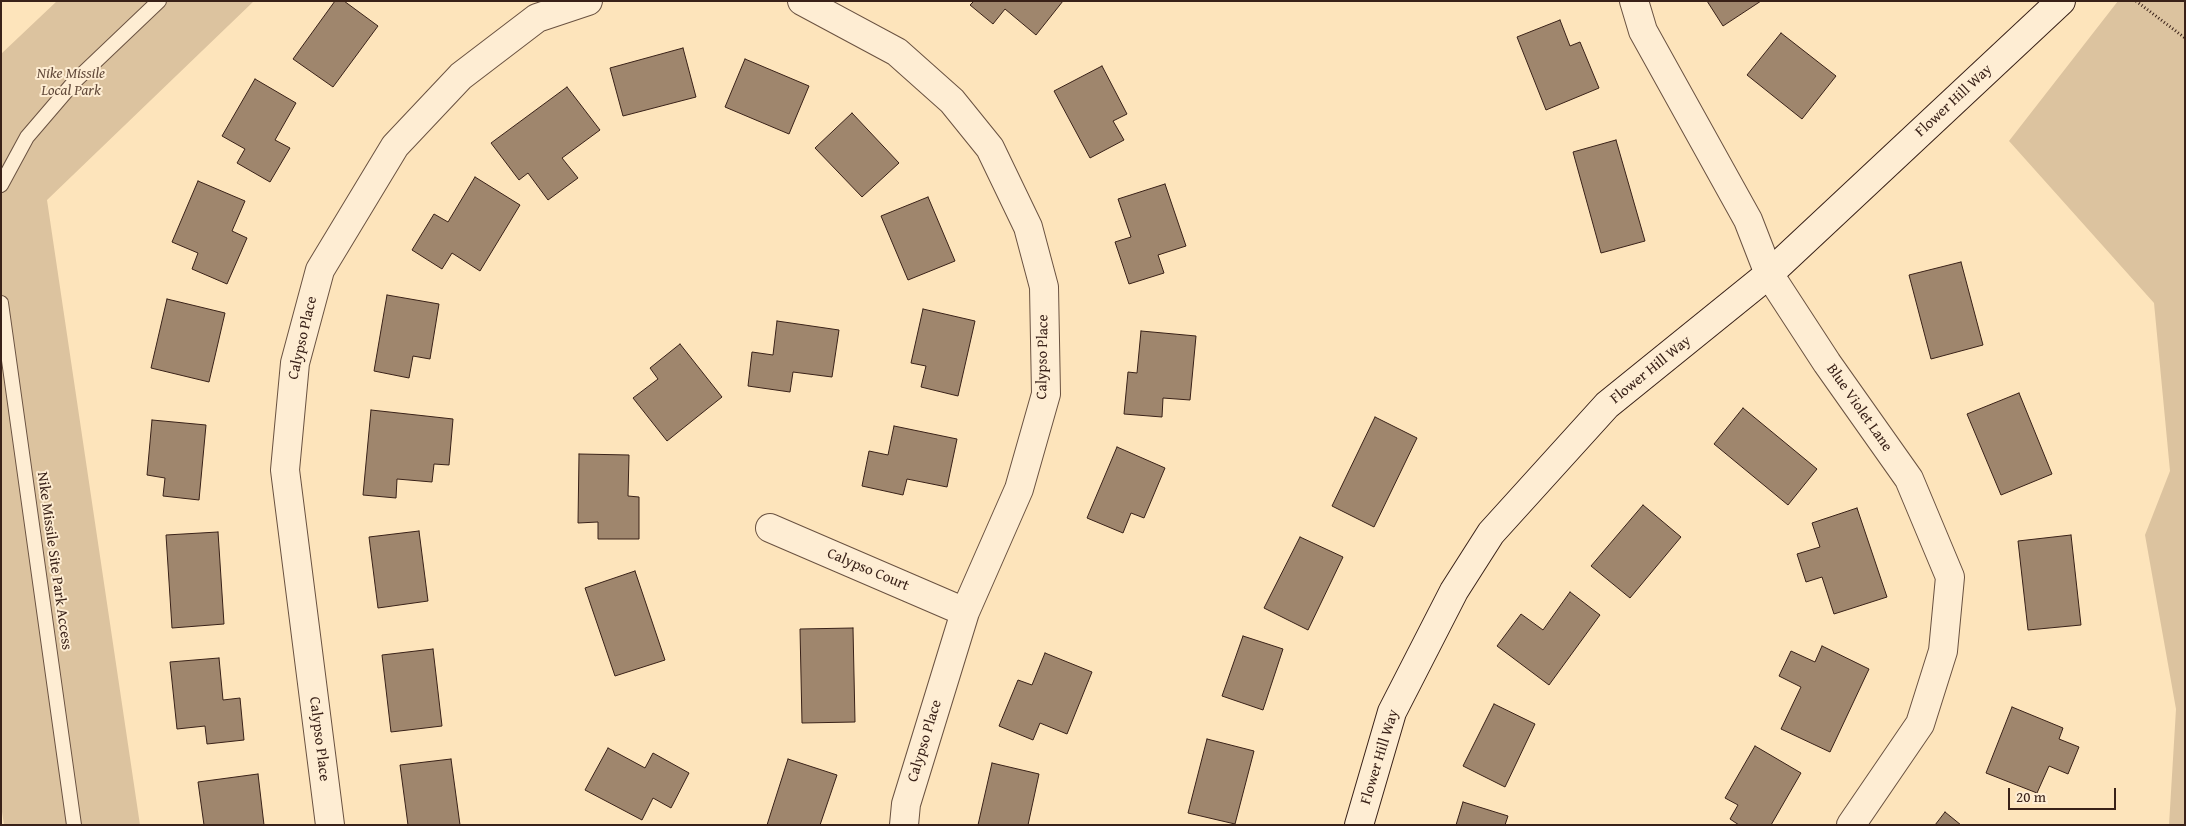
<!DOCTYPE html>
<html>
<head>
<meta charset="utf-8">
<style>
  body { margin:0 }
  #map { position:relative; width:2186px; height:826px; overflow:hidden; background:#fde4bb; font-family:"Gentium Book Plus",serif }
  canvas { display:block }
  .frame { position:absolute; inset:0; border:2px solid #392118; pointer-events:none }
  .scale { position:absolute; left:2008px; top:788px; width:108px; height:22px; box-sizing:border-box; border:2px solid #392118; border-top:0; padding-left:6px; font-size:15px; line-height:18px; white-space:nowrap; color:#392118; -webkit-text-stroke:4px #feedd3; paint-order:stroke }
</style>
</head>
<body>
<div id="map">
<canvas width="2186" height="826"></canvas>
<div class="frame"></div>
<div class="scale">20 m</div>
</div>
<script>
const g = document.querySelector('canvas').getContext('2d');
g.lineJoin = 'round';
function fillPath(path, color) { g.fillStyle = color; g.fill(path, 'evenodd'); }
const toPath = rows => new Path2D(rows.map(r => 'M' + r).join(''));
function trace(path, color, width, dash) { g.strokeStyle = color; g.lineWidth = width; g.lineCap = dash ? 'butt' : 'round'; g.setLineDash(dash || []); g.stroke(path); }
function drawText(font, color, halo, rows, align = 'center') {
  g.font = font + ' "Gentium Book Plus",serif'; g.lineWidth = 4; g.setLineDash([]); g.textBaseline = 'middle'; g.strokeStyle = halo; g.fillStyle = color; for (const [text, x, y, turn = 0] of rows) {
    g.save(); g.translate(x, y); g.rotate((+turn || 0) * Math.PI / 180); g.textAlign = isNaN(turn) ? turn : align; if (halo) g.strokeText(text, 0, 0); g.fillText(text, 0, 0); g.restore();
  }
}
fillPath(toPath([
  [57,1,254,1,47,200,140,825,4,825,1,805,1,54],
  [2118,1,2185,1,2185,825,2169,825,2176,709,2145,535,2170,471,2154,303,2009,141]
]), '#dcc39f');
const building = toPath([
  [335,1,344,1,378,26,333,87,293,59,335,1],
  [974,1,1063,1,1036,35,1005,9,993,24,970,5,974,1],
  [1707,1,1761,1,1723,26,1707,1],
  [1560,20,1570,46,1580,42,1599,88,1546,110,1517,37,1560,20],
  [1781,33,1836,76,1802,119,1747,75,1781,33],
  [683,48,696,97,623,116,610,68,683,48],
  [745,59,809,86,789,134,725,107,745,59],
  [1102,66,1127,114,1113,121,1124,140,1090,158,1054,91,1102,66],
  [255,79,296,103,275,140,290,148,270,182,237,163,245,149,222,136,255,79],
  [567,87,600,130,562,158,578,178,548,200,528,173,519,180,491,143,567,87],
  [852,113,899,163,862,197,815,148,852,113],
  [1616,140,1645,241,1601,253,1573,152,1616,140],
  [475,177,520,205,480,271,452,253,442,269,412,250,434,214,448,222,475,177],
  [198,181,245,201,232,231,247,238,227,284,192,269,198,253,172,242,198,181],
  [1165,184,1186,246,1158,255,1164,273,1129,284,1115,242,1131,237,1118,199,1165,184],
  [928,197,955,261,908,280,881,216,928,197],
  [1961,262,1983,345,1931,359,1909,275,1961,262],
  [387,295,439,304,430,359,413,356,409,378,374,371,387,295],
  [167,299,225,313,209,382,151,368,167,299],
  [923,309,975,321,958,396,921,387,926,366,911,363,923,309],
  [777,321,839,330,832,377,793,372,790,392,748,386,752,352,773,355,777,321],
  [1141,331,1196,336,1190,400,1163,398,1162,417,1124,414,1128,372,1137,373,1141,331],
  [680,344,722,397,667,441,633,398,658,379,650,368,680,344],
  [2019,393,2052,474,2001,495,1967,414,2019,393],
  [1743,408,1817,469,1788,505,1714,444,1743,408],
  [371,410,453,419,449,465,434,464,432,482,397,479,396,498,363,495,371,410],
  [1375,417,1417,438,1374,527,1332,506,1375,417],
  [152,420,206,425,199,500,163,496,165,478,147,475,152,420],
  [894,426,957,439,947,487,907,479,903,495,862,486,869,451,888,455,894,426],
  [1117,447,1165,468,1144,518,1131,513,1123,533,1087,518,1117,447],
  [579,454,629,455,628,496,639,497,639,539,598,539,598,522,578,523,579,454],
  [1643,505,1681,537,1630,598,1591,566,1643,505],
  [1857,508,1887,597,1834,614,1822,577,1806,582,1797,554,1820,547,1812,523,1857,508],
  [419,531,428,601,378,608,369,537,419,531],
  [218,532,224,624,172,628,166,535,218,532],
  [2071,535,2081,625,2028,630,2018,541,2071,535],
  [1300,537,1343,557,1308,630,1264,608,1300,537],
  [635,571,665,660,615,676,585,588,635,571],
  [1570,592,1600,615,1549,685,1497,646,1521,614,1543,630,1570,592],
  [853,628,855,722,802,723,800,629,853,628],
  [1243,636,1283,649,1263,710,1222,696,1243,636],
  [1822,646,1869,669,1830,752,1781,729,1801,687,1779,676,1791,651,1815,662,1822,646],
  [433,649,442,726,391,732,382,655,433,649],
  [1045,653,1092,672,1067,734,1040,723,1033,740,999,726,1018,680,1032,685,1045,653],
  [219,658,223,700,240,698,244,740,207,744,205,726,177,729,170,662,219,658],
  [1494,704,1535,724,1505,787,1463,766,1494,704],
  [2012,707,2063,728,2059,739,2079,747,2068,774,2049,766,2037,793,1986,773,2012,707],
  [1207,739,1254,751,1235,824,1188,813,1207,739],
  [1755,746,1801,773,1771,825,1739,825,1730,819,1738,805,1725,798,1755,746],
  [608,748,645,768,653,753,689,773,671,808,653,798,642,820,585,790,608,748],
  [451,759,460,825,408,825,400,765,451,759],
  [788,759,837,775,820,825,767,825,788,759],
  [992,763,1039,774,1028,825,978,825,992,763],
  [258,774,264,825,204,825,198,782,258,774],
  [1463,802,1508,816,1505,825,1456,825,1463,802],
  [1945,812,1961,825,1935,825,1945,812]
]);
fillPath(building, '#9f866d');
trace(building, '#392118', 1);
const lane = toPath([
  [1,185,27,137,75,81,159,1],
  [1,303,74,825]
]);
const street = toPath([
  [802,1,897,52,952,101,990,148,1028,227,1044,287,1046,394,1019,489,965,612,906,804,904,825],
  [1634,1,1643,31,1748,220,1769,274,1827,363,1909,479,1950,577,1943,651,1920,724,1851,825],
  [770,528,965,612],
  [330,825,285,470,295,363,320,270,395,146,461,76,537,18,588,1]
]);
const secondary = toPath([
  [1359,825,1392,712,1454,591,1491,533,1607,405,1769,274,2061,1]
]);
trace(lane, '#6a5241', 16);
trace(street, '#6a5241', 30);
trace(secondary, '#392118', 30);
trace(toPath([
  [2136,1,2185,38]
]), '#392118', 3, [1, 2.5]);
trace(lane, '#feedd3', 14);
trace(street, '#feedd3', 28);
trace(secondary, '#feedd3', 28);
drawText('italic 15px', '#624a3a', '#feedd3', [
  ["Nike Missile",71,74],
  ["Local Park",71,91]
]);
drawText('15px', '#392118', '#feedd3', [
  ["Flower Hill Way",1954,101,-43],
  ["Calypso Place",303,338,-77],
  ["Calypso Place",1043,357,-89],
  ["Flower Hill Way",1651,370,-39],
  ["Blue Violet Lane",1859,408,55],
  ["Nike Missile Site Park Access",54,561,82],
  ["Calypso Court",868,570,23],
  ["Calypso Place",319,739,83],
  ["Calypso Place",925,741,-73],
  ["Flower Hill Way",1380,757,-73]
]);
</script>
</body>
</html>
